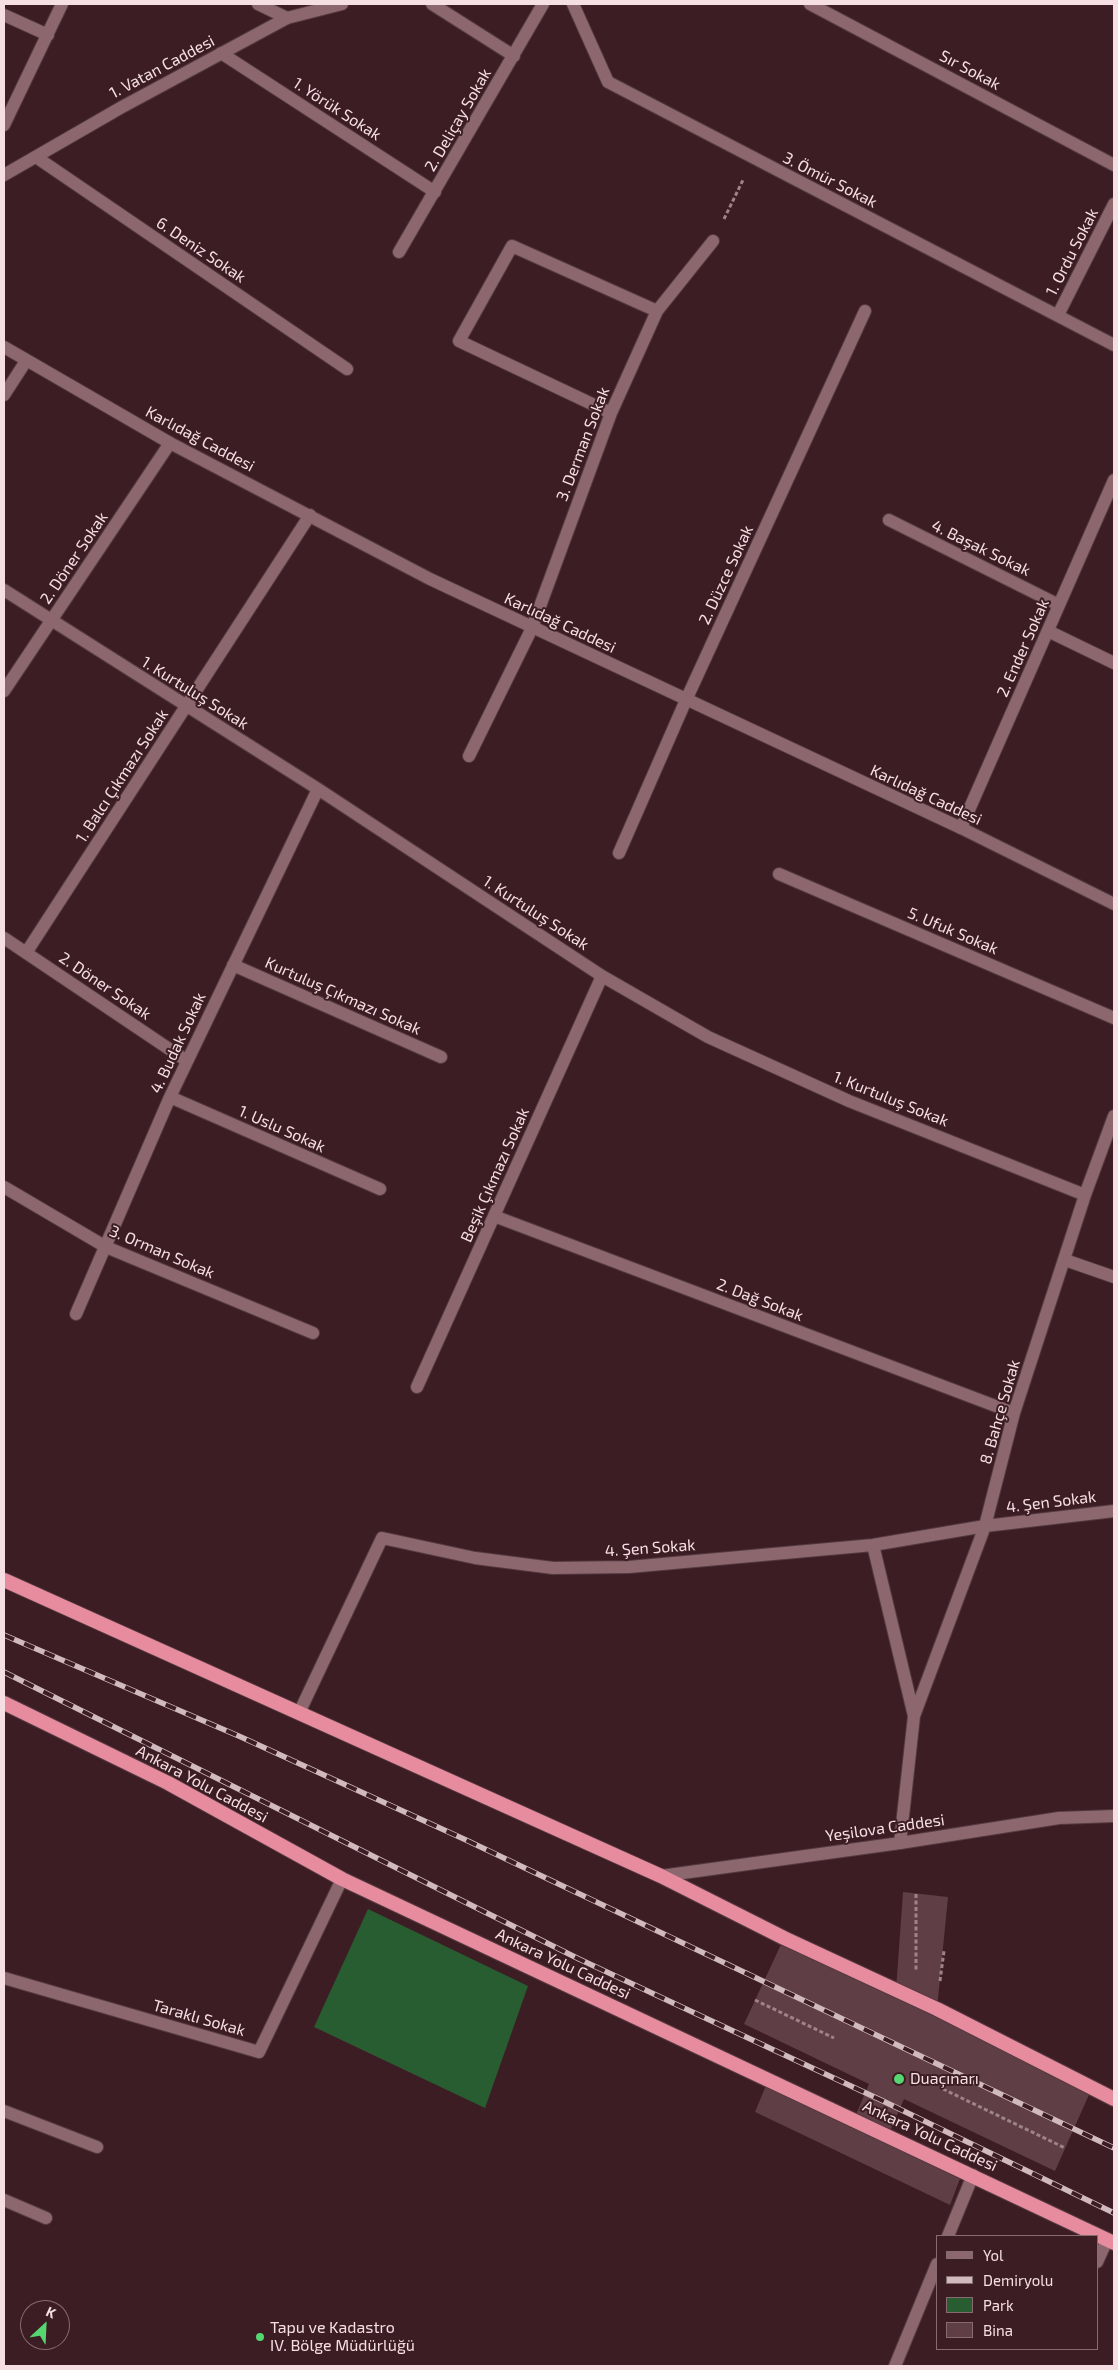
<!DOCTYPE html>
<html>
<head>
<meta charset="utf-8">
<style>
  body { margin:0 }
  #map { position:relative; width:1118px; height:2370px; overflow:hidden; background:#3c1d24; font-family:"Exo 2",sans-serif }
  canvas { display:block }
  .frame { position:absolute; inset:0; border:5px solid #f5dfe3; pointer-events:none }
  .legend { position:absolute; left:936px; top:2235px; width:162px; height:115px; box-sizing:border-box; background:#3c1d24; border:1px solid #866b70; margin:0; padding:6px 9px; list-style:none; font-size:15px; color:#f5dfe3 }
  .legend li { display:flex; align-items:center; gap:10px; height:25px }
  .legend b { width:25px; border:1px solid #866b70 }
  .north { position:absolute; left:20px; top:2300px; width:50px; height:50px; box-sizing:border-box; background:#3c1d24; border:1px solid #866b70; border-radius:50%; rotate:25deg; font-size:14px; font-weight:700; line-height:20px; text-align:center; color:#f5dfe3 }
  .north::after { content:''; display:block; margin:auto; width:18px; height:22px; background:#55d671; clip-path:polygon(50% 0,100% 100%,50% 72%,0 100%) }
</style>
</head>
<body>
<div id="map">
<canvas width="1118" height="2370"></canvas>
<div class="frame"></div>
<ul class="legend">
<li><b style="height:6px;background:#8c676e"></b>Yol</li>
<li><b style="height:6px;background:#d1babe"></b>Demiryolu</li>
<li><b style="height:14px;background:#285d32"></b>Park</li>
<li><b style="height:14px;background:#603e45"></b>Bina</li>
</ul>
<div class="north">K</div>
</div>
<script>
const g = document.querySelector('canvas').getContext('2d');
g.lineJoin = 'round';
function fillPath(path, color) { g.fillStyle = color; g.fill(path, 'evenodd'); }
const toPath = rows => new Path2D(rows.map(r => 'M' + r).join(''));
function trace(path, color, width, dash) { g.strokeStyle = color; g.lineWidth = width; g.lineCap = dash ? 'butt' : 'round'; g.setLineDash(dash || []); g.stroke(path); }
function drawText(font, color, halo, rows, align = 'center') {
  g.font = font + ' "Exo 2",sans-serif'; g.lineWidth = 4; g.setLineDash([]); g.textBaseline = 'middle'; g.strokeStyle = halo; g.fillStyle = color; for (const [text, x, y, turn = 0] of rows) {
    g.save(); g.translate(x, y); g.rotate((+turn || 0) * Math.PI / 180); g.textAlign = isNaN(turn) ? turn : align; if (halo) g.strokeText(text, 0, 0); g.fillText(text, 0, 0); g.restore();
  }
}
fillPath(toPath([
  [368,1909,528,1986,485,2108,314,2027]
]), '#285d32');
fillPath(toPath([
  [903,1892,948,1897,937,2009,1092,2088,1055,2171,904,2099,886,2140,961,2176,950,2205,755,2112,767,2083,852,2124,869,2084,744,2024,784,1938,896,1990]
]), '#603e45');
const minor = toPath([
  [258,4,287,18],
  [432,4,514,56],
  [573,4,608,82,1114,345],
  [810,4,1114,165],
  [4,15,48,35],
  [221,53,435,192],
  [4,125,62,4],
  [36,157,347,369],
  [399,252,543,4],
  [1058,315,1114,204],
  [4,395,26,361],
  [611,413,459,341,512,246,657,311],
  [889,520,1059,605],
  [4,590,318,789,602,976,708,1037,849,1101,1085,1195],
  [1048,631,1114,663],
  [4,691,170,443],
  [469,756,532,628,611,413,657,311,713,241],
  [961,828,1114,480],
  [619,853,686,700,865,311],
  [779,874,1114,1018],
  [4,938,187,1061],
  [26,953,310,515],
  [233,965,441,1057],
  [170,1097,380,1189],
  [4,1187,106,1247,313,1333],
  [494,1216,1014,1413],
  [1065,1260,1114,1277],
  [76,1314,170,1097,318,789],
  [417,1387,602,976],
  [873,1545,914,1716,900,1843],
  [299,1713,382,1538,475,1558,553,1568,629,1567,873,1545,985,1526,1114,1511],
  [914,1716,985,1526,1014,1413,1085,1195,1114,1116],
  [4,1978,259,2052,342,1879],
  [4,2111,97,2147],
  [4,2200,46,2218],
  [948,2236,973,2175],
  [1097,2262,1107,2240],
  [895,2366,937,2264]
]);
const secondary = toPath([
  [4,175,122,107,287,18,342,4],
  [4,347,170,443,430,579,961,828,1114,904],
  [661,1876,900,1843,1059,1818,1114,1816]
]);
const trunk = toPath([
  [4,1580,661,1876,784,1938,937,2009,1114,2099],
  [4,1703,168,1783,342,1879,1114,2243]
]);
trace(minor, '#553a40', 14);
trace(secondary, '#553a40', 14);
trace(trunk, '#553a40', 16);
trace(toPath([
  [724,219,743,180],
  [916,1894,916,1971],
  [940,1981,944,1951],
  [755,2000,834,2038],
  [943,2089,1065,2148]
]), '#9e8489', 3, [4, 2.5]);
trace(minor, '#8c676e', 12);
trace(secondary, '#8c676e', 12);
trace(trunk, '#e78b9e', 14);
const rail = toPath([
  [4,1635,241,1737,466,1840,1114,2148],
  [4,1672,579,1959,883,2101,1114,2213]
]);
trace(rail, '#d1babe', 5.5);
trace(rail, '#3c1d24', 4, [11]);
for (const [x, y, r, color] of [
  [899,2079,6,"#55d671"],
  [260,2337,5,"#55d671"]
]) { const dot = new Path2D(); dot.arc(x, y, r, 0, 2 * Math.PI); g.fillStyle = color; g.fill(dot); trace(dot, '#3c1d24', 2); }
drawText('16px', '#f5dfe3', '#3c1d24', [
  ["1. Vatan Caddesi",162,67,-28],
  ["Sır Sokak",970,70,28],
  ["1. Yörük Sokak",337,109,33],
  ["2. Deliçay Sokak",458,120,-60],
  ["3. Ömür Sokak",830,180,27],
  ["6. Deniz Sokak",201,250,34],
  ["1. Ordu Sokak",1072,252,-63],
  ["Karlıdağ Caddesi",200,439,28],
  ["3. Derman Sokak",583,444,-69],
  ["4. Başak Sokak",981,548,26],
  ["2. Döner Sokak",74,558,-56],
  ["2. Düzce Sokak",726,575,-65],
  ["Karlıdağ Caddesi",560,623,25],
  ["2. Ender Sokak",1023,648,-66],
  ["1. Kurtuluş Sokak",195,693,32],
  ["1. Balcı Çıkmazı Sokak",122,776,-57],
  ["Karlıdağ Caddesi",926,795,25],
  ["1. Kurtuluş Sokak",536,913,33],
  ["5. Ufuk Sokak",953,931,23],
  ["2. Döner Sokak",105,986,34],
  ["Kurtuluş Çıkmazı Sokak",343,996,24],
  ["4. Budak Sokak",178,1043,-65],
  ["1. Kurtuluş Sokak",891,1099,22],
  ["1. Uslu Sokak",282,1129,24],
  ["Beşik Çıkmazı Sokak",495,1175,-66],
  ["3. Orman Sokak",162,1252,23],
  ["2. Dağ Sokak",760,1300,21],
  ["8. Bahçe Sokak",1000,1412,-74],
  ["4. Şen Sokak",1051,1502,-7],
  ["4. Şen Sokak",650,1548,-4],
  ["Ankara Yolu Caddesi",202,1784,28],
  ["Yeşilova Caddesi",885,1828,-8],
  ["Ankara Yolu Caddesi",563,1964,25],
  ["Taraklı Sokak",199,2018,16],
  ["Ankara Yolu Caddesi",930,2136,25]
]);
drawText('16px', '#f5dfe3', '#3c1d24', [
  ["Duaçınarı",910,2079],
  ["Tapu ve Kadastro",270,2328],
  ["IV. Bölge Müdürlüğü",270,2346]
], 'left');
</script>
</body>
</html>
